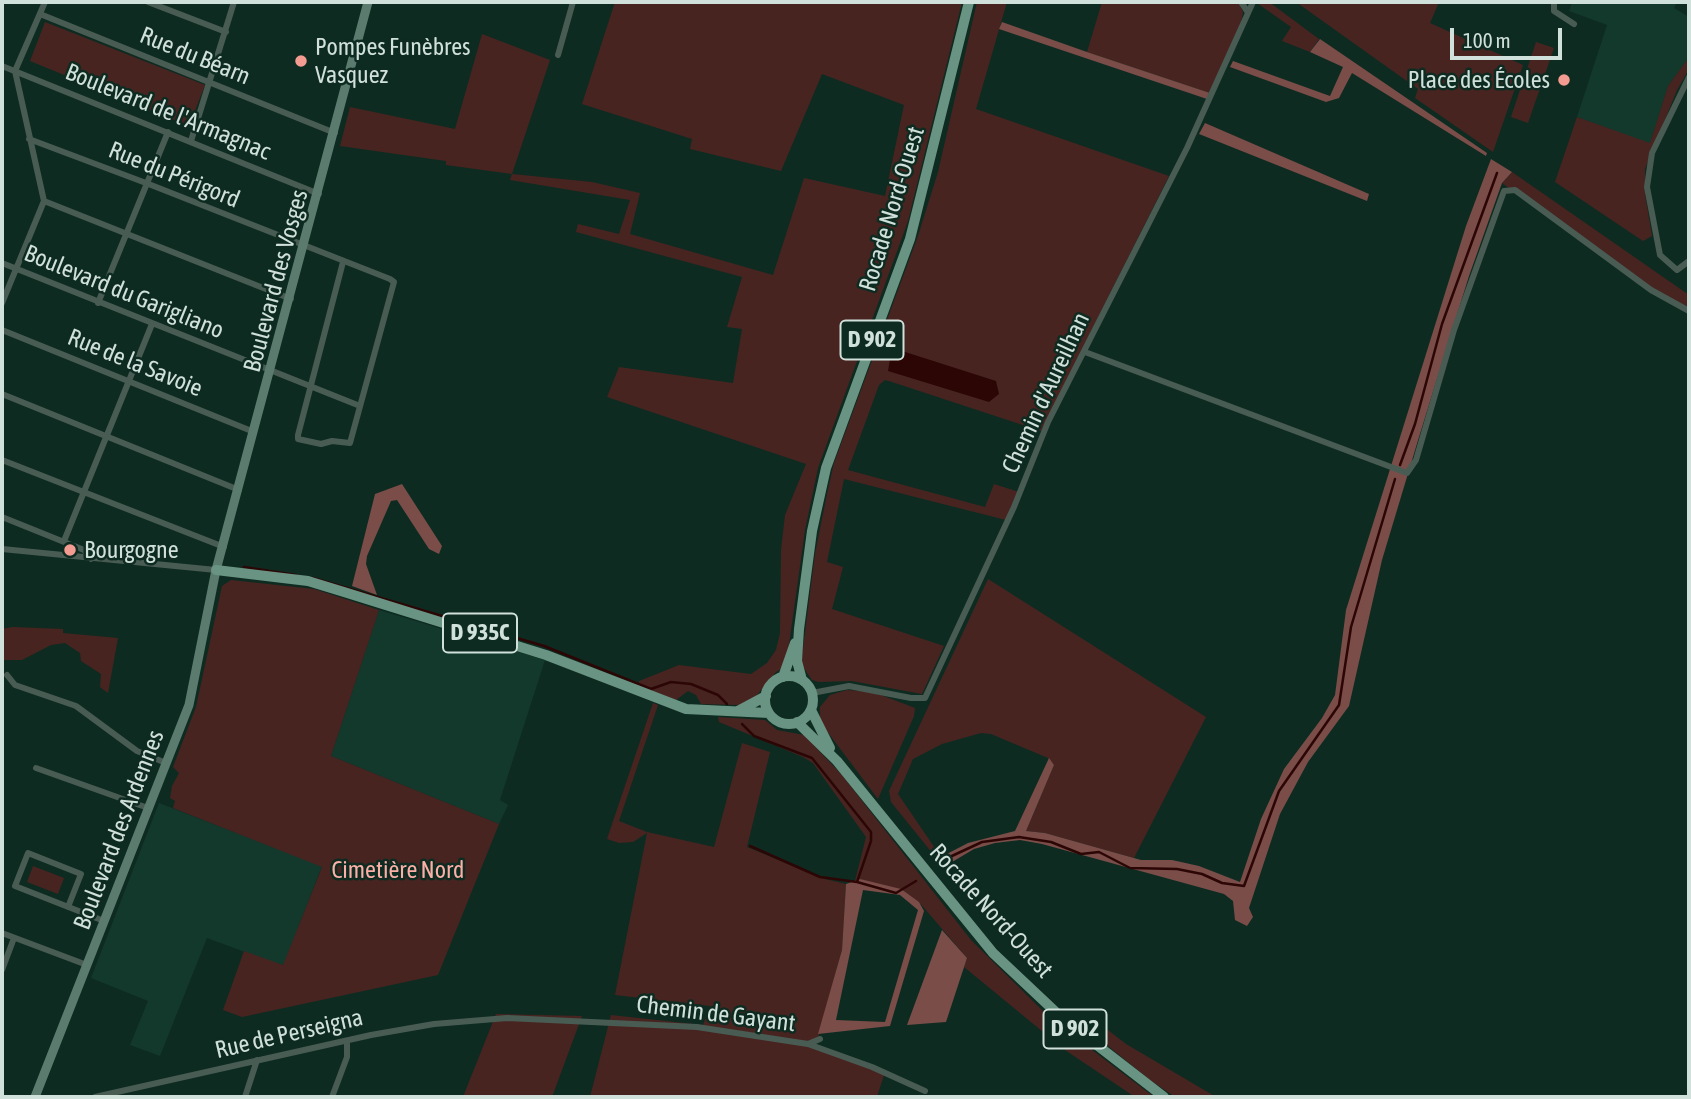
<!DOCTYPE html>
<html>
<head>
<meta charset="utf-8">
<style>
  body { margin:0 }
  #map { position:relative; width:1691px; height:1099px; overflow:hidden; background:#0e2b21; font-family:"Asap Condensed",sans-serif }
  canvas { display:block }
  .frame { position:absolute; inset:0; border:4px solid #d0e0da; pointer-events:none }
  .scale { position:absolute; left:1450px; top:28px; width:112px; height:32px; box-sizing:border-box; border:4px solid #d0e0da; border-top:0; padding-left:9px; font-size:21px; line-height:24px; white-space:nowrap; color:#d0e0da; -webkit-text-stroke:5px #0e2b21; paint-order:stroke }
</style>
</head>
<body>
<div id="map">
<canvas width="1691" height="1099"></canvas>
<div class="frame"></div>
<div class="scale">100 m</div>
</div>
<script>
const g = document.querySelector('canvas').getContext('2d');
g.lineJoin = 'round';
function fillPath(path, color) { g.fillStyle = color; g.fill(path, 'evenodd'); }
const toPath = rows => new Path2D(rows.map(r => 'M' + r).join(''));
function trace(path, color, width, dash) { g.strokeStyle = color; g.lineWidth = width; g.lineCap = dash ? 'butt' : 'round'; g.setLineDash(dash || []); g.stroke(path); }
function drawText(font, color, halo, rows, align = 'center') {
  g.font = font + ' "Asap Condensed",sans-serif'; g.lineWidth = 5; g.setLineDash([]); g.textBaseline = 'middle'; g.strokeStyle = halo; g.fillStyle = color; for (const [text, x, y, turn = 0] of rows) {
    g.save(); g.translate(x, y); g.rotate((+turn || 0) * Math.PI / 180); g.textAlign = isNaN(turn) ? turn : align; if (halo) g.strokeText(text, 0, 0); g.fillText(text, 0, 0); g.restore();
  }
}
fillPath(toPath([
  [1572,2,1677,2,1674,8,1689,17,1689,57,1668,86,1650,144,1577,117,1607,25,1569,11],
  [379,610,545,660,500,800,508,805,499,824,331,756],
  [159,803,322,866,283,966,207,938,160,1056,130,1045,148,1001,91,978]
]), '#13392d');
fillPath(toPath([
  [615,2,962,2,908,221,818,468,805,530,786,666,776,672,757,695,740,705,701,704,696,695,688,691,676,700,638,686,639,681,679,665,751,674,767,663,776,650,780,633,781,550,785,515,806,464,607,397,619,367,733,383,742,329,727,327,742,277,576,232,578,224,619,234,630,200,510,180,512,174,446,165,446,161,340,146,350,107,455,129,482,34,550,60,512,174,592,182,640,193,630,234,773,275,804,178,885,196,904,105,822,74,781,171,690,149,692,139,582,104],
  [977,2,1007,2,976,109,1169,176,1041,431,889,381,885,380,879,385,848,470,985,507,994,484,1019,492,1006,520,844,479,827,562,843,567,832,609,944,646,922,694,852,681,819,682,812,680,801,664,815,554,827,494,834,463,918,236,938,172],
  [1102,2,1238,2,1243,12,1241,22,1210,93,1087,52],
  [1269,2,1319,39,1310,52,1282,41,1291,27,1257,3],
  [1296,2,1439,2,1430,23,1523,65,1493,152,1415,98,1418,89],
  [45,22,205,85,189,126,30,61],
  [1536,42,1554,48,1528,123,1511,117],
  [1689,57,1689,69,1677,90,1645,169,1645,194,1652,236,1643,241,1555,182,1577,117,1650,143,1668,86],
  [1512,172,1689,295,1689,313,1650,292,1502,183],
  [988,579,1206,717,1134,858,1045,833,1026,831,1054,765,1048,758,991,734,981,733,942,744,913,759,898,794,941,857,937,859,891,802,889,791],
  [231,580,314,589,379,610,331,756,499,824,438,975,242,1017,223,1010,244,951,283,965,322,867,173,808,175,801,170,798,172,786,179,773,173,767,196,707,222,586],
  [12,627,63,629,63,633,118,638,108,693,100,687,101,674,81,661,80,653,65,643,51,645,22,660,2,660,2,629],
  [847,690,873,692,915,708,914,716,878,799,820,722,820,707,830,695],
  [653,703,658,705,619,821,647,832,714,847,742,743,770,752,747,847,825,879,846,884,842,950,815,1049,885,1072,877,1097,590,1097,611,1015,703,1025,710,1006,615,995,647,833,633,842,619,843,607,839],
  [718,717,765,720,777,730,804,735,841,774,971,940,1050,1018,1154,1097,1135,1097,1065,1050,964,967,967,958,919,902,860,879,855,881,866,837,813,763,803,757,719,722],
  [33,866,64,878,58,894,27,882],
  [496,1014,582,1016,552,1097,463,1097],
  [1076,1020,1095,1020,1126,1044,1216,1097,1175,1097,1150,1080]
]), '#482421');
fillPath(toPath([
  [1002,22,1087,52,1210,93,1207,99,999,29],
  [1320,39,1487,153,1486,156,1352,73,1339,98,1326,102,1230,67,1233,61,1330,96,1343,67,1310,52],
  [1205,123,1369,194,1367,201,1199,134],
  [1491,159,1512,172,1502,183,1469,276,1419,437,1382,560,1349,706,1308,762,1280,814,1249,908,1253,917,1247,926,1235,920,1233,901,1224,894,1042,844,1020,840,995,843,974,849,947,865,941,857,968,843,1015,831,1049,758,1054,765,1026,831,1045,833,1141,860,1172,860,1199,866,1240,882,1261,819,1284,769,1322,718,1335,695,1346,610,1466,226],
  [402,484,442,546,439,554,429,549,397,500,391,501,367,556,366,564,377,595,352,586,375,494],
  [860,879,901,889,919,902,924,911,890,1026,818,1034,842,950,846,884],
  [863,890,900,895,918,910,885,1022,836,1020],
  [942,930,967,958,946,1022,907,1025]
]), '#7a4d48');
fillPath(toPath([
  [899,350,996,381,999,394,989,402,888,371,891,354]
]), '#2b0605');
trace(toPath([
  [1400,465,1415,424,1442,324,1497,173],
  [244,567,296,575],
  [313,578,544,646,651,689,671,682,691,684,718,695,727,704],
  [742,724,754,736,812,758,871,832,871,841,857,882,896,893,916,881],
  [750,846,820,877,857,882],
  [941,861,982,842,1019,837,1051,842,1081,854,1099,852,1130,868,1177,869,1202,874,1222,883,1244,886,1279,791,1339,705,1351,627,1395,479]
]), '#2b0605', 2.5);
trace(toPath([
  [148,2,226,32],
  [1241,2,1247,11],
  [1554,2,1554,11,1574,24],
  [40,14,335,133],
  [558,55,573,2],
  [2,66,319,194],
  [1689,77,1652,153,1647,187,1660,255,1677,270,1689,261],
  [29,139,146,183,390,279,394,282,350,443,332,441,321,444,298,439,298,435,343,262],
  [191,141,234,2],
  [44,201,291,299],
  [2,263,360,406],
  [2,303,44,201,15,71,45,2],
  [98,303,168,132],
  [2,330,254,432],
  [1085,352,1407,473,1416,460,1454,330,1504,191,1515,190,1651,290,1689,311],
  [2,394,239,490],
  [2,460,224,547],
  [2,517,84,550,91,559],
  [64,541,152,324],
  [2,549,216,570],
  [7,675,15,685,76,706,137,751,166,763],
  [812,693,849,686,911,698,925,698,1014,507,1048,422,1187,148,1253,2],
  [36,768,148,808],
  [68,907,81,874,28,853,15,886,104,921],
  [2,933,87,965],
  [2,970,14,938],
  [808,1044,820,1039],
  [95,1097,371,1035,434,1024,507,1018,697,1027,808,1044,872,1067,925,1091],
  [245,1097,257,1060],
  [332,1097,347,1057,347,1042]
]), '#485c54', 6);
trace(toPath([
  [35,1097,189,705,216,570,368,2]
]), '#5a7b6e', 9);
trace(toPath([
  [216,570,308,581,344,592,546,655,686,709,769,713],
  '765 700a24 24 0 1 1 48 0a24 24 0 1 1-48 0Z',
  [783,677,795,643],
  [802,680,797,661,799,629,812,531,826,468,910,239,969,2],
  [811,710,830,748],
  [738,711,766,696],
  [797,722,837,761,993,953,1062,1018,1164,1097]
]), '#699382', 10);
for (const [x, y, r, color] of [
  [301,61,7,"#f59c92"],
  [1564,80,7,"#f59c92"],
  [70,550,7,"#f59c92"]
]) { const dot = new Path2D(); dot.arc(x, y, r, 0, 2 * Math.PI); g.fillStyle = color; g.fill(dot); trace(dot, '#0e2b21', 2.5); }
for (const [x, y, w] of [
  [872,340,63],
  [480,633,74],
  [1075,1029,63]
]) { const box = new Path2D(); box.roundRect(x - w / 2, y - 19.5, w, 39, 5); g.fillStyle = '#0e2b21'; g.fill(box); trace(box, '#d0e0da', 2); }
drawText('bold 23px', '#d0e0da', null, [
  ["D 902",872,340],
  ["D 935C",480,633],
  ["D 902",1075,1029]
]);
drawText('24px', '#d0e0da', '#0e2b21', [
  ["Pompes Funèbres",315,47],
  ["Vasquez",315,75],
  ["Place des Écoles",1550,80,"right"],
  ["Bourgogne",84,550]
], 'left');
drawText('24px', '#d0e0da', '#0e2b21', [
  ["Rue du Béarn",195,56,22],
  ["Boulevard de l'Armagnac",168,112,22],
  ["Rue du Périgord",174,175,22],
  ["Rocade Nord-Ouest",892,209,-73],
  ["Boulevard des Vosges",276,281,-75],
  ["Boulevard du Garigliano",124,292,22],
  ["Rue de la Savoie",135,363,22],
  ["Chemin d'Aureilhan",1046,393,-65],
  ["Boulevard des Ardennes",119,830,-69],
  ["Rocade Nord-Ouest",991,911,48],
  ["Chemin de Gayant",716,1014,7],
  ["Rue de Perseigna",289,1034,-13]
]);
drawText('24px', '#fcafa6', '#0e2b21', [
  ["Cimetière Nord",398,870]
]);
</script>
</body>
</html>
